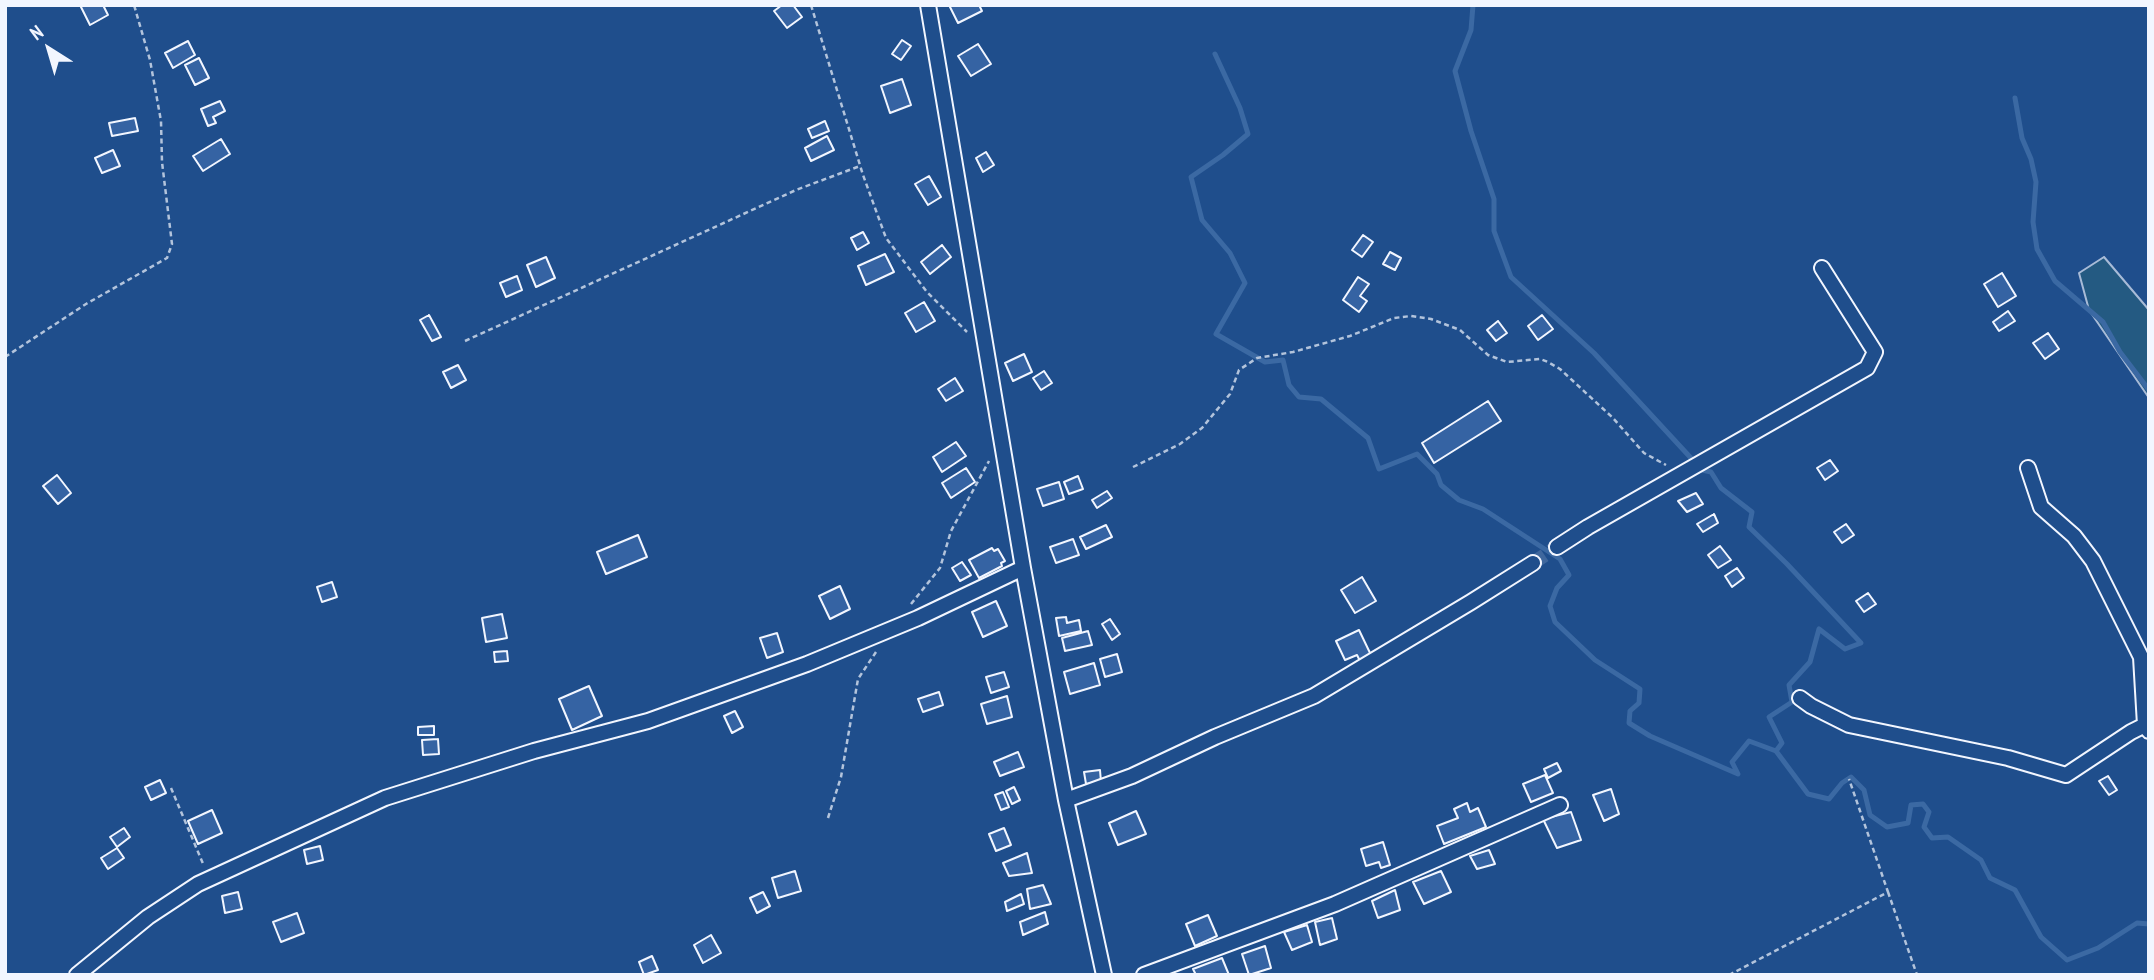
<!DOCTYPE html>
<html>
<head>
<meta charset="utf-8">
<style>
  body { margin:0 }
  #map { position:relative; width:2154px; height:980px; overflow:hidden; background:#1f4e8c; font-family:"PT Sans Narrow",sans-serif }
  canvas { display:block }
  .frame { position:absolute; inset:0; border:7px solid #f2f6ff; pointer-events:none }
  .north { position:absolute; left:14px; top:14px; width:70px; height:70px; -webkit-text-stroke:5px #1f4e8c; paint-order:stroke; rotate:323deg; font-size:19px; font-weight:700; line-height:28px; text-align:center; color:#f2f6ff }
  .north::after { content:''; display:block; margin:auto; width:24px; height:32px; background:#f2f6ff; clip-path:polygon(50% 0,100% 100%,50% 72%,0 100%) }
</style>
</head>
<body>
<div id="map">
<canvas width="2154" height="980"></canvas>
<div class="frame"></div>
<div class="north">N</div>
</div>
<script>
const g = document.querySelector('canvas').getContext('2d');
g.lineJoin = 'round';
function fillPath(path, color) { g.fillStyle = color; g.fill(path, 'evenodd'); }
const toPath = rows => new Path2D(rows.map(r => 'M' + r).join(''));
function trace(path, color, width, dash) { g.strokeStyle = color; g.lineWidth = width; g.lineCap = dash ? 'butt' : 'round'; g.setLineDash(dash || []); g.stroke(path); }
const green = toPath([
  [2104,257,2149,310,2149,398,2089,310,2079,273,2104,257]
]);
fillPath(green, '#245a82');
trace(green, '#a8bbd7', 2);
trace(toPath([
  [1473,5,1471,30,1455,71,1471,131,1494,199,1494,231,1511,277,1594,353,1702,470,1711,472,1721,488,1752,512,1749,527,1787,564,1861,643,1845,649,1819,629,1810,662,1789,685,1792,702,1769,717,1782,743,1776,751],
  [1215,54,1240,108,1248,134,1223,155,1191,177,1202,220,1230,253,1245,283,1216,334,1265,362,1283,360,1289,385,1299,397,1321,399,1368,438,1379,469,1417,454,1437,474,1441,485,1459,500,1483,509,1560,559,1569,575,1557,588,1550,606,1555,622,1595,660,1640,689,1639,703,1630,711,1629,723,1650,736,1738,774,1732,762,1749,741,1776,751,1808,794,1829,799,1842,783,1851,777,1864,790,1870,815,1887,827,1908,823,1911,805,1923,804,1929,812,1924,827,1932,838,1948,837,1981,860,1990,878,2015,890,2041,937,2067,960,2098,948,2137,923,2149,924],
  [2015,98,2022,138,2031,159,2036,182,2033,222,2037,249,2055,281,2103,322,2120,352,2149,390]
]), '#3b69a3', 5);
const building = toPath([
  [80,5,103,5,108,15,90,25,80,5],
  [782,5,793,5,802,17,787,28,774,11,782,5],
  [949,5,979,5,982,11,958,23,949,5],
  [902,40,911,46,901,60,892,54,902,40],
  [188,41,195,55,173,68,165,53,188,41],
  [978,44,991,64,971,76,958,56,978,44],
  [199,58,209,78,195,85,185,65,199,58],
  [902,79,911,105,890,113,881,86,902,79],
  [220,101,225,111,213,117,216,123,208,126,201,109,220,101],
  [135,118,138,131,112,136,109,123,135,118],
  [825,121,829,131,812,138,808,129,825,121],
  [827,136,834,150,811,161,805,148,827,136],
  [221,139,230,154,203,171,193,156,221,139],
  [113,150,120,166,102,173,95,158,113,150],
  [986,152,994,165,983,172,976,158,986,152],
  [929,176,941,197,928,205,915,184,929,176],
  [863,232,869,243,857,250,851,238,863,232],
  [1363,235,1373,242,1362,257,1352,250,1363,235],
  [942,245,951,257,930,274,921,262,942,245],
  [1390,252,1401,258,1395,270,1383,264,1390,252],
  [885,254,894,272,866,285,858,266,885,254],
  [546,257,555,278,536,287,527,265,546,257],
  [2002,273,2016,296,1998,307,1984,284,2002,273],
  [517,276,522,290,506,297,500,283,517,276],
  [1358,277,1369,284,1360,296,1367,301,1359,312,1343,300,1358,277],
  [924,302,935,321,916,332,905,313,924,302],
  [2008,311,2015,321,1999,331,1993,322,2008,311],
  [429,315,441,337,432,341,420,320,429,315],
  [1542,315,1553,329,1538,340,1528,326,1542,315],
  [1498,321,1507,333,1496,341,1487,330,1498,321],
  [2048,333,2059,349,2045,359,2033,343,2048,333],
  [1024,354,1032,372,1013,381,1005,363,1024,354],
  [458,365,466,380,451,388,443,372,458,365],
  [1044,371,1052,383,1041,390,1033,378,1044,371],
  [955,378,963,391,946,401,938,389,955,378],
  [1488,401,1501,421,1434,463,1422,443,1488,401],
  [956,442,966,456,942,472,933,457,956,442],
  [1830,460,1838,471,1825,480,1817,468,1830,460],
  [966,468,975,482,951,498,942,483,966,468],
  [57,475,71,493,58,504,43,486,57,475],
  [1078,476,1083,489,1069,494,1064,482,1078,476],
  [1059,482,1064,499,1043,506,1037,489,1059,482],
  [1107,491,1112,498,1097,508,1092,500,1107,491],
  [1696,493,1703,504,1687,512,1678,501,1696,493],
  [1714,514,1718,523,1703,532,1697,524,1714,514],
  [1846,524,1854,535,1842,543,1834,532,1846,524],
  [1106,525,1112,537,1086,549,1080,537,1106,525],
  [638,535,647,557,606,574,597,552,638,535],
  [1073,539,1079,555,1056,563,1050,547,1073,539],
  [1720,546,1731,560,1718,568,1708,555,1720,546],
  [992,548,994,551,998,549,1005,561,1001,563,1002,566,979,578,969,560,992,548],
  [962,562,971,575,960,581,952,568,962,562],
  [1737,568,1744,578,1732,587,1725,576,1737,568],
  [1362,577,1376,601,1355,613,1341,590,1362,577],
  [332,582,337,597,322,602,317,587,332,582],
  [840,586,850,609,830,619,819,596,840,586],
  [1868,593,1876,604,1864,612,1856,601,1868,593],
  [996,601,1007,626,983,637,972,612,996,601],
  [502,614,507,638,486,642,482,618,502,614],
  [1066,617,1067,623,1079,620,1081,631,1059,636,1056,618,1066,617],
  [1110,619,1120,634,1112,640,1102,624,1110,619],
  [1359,630,1371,655,1360,661,1357,655,1345,660,1336,641,1359,630],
  [1088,631,1092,645,1065,651,1062,638,1088,631],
  [777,633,783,652,767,658,760,638,777,633],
  [507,651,508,661,495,662,494,652,507,651],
  [1117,654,1122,672,1105,677,1100,659,1117,654],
  [1094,663,1100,685,1070,694,1064,672,1094,663],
  [1004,672,1009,687,991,693,986,677,1004,672],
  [589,686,602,716,572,730,559,699,589,686],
  [939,692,943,705,923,712,918,699,939,692],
  [1007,696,1012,717,987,724,981,704,1007,696],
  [735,711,743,727,732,733,724,716,735,711],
  [434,726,434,735,418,735,418,727,434,726],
  [438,739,439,754,423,755,422,740,438,739],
  [1018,752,1024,767,1000,776,994,762,1018,752],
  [1557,763,1561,771,1548,778,1544,769,1557,763],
  [1100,770,1101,782,1086,784,1084,772,1100,770],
  [1545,775,1553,793,1531,802,1523,784,1545,775],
  [2108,776,2117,790,2109,795,2099,781,2108,776],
  [160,780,166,793,151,800,145,787,160,780],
  [1014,787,1020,800,1012,804,1006,791,1014,787],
  [1611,789,1619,814,1604,821,1593,795,1611,789],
  [1003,792,1009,807,1001,810,995,795,1003,792],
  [1467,803,1470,812,1478,808,1486,827,1444,844,1437,826,1458,818,1454,809,1467,803],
  [212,810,222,833,198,844,188,821,212,810],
  [1136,811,1146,834,1118,845,1109,823,1136,811],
  [1571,812,1581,840,1557,848,1543,819,1571,812],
  [124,828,130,837,117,847,110,837,124,828],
  [1004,828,1011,845,996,851,989,834,1004,828],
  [1383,842,1390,865,1381,868,1379,862,1366,866,1361,849,1383,842],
  [320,846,323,860,307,864,304,850,320,846],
  [117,848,124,858,108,869,101,858,117,848],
  [1489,850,1495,864,1477,869,1470,856,1489,850],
  [1027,853,1032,873,1009,876,1003,863,1027,853],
  [795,871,801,891,778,898,772,878,795,871],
  [1441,871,1451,892,1424,904,1413,882,1441,871],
  [1043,885,1051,904,1030,909,1027,889,1043,885],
  [1395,890,1400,910,1378,918,1372,901,1395,890],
  [238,892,242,909,225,913,222,896,238,892],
  [763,892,770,906,757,913,750,898,763,892],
  [1021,894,1024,904,1007,911,1005,902,1021,894],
  [1045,912,1048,924,1023,935,1020,922,1045,912],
  [297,913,304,933,281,942,273,922,297,913],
  [1208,915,1217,936,1195,946,1186,924,1208,915],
  [1332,918,1337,939,1320,945,1315,922,1332,918],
  [1307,925,1312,942,1292,950,1284,932,1307,925],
  [711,935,721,953,703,963,694,945,711,935],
  [1265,946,1271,968,1249,975,1242,954,1265,946],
  [652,956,658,970,644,975,639,962,652,956],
  [1222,958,1229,975,1196,975,1193,969,1222,958]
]);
fillPath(building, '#3563a3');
trace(building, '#f2f6ff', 2);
trace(toPath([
  [1533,563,1557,547]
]), '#3f679d', 14, [14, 7]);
const minor = toPath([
  [928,5,1023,568,1066,800,1104,975],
  [2028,468,2041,507,2074,536,2093,561,2141,657,2145,725,2149,723],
  [1557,547,1588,527,1867,368,1875,352,1822,268],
  [1800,698,1811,706,1849,725,2008,758,2066,775,2131,732,2145,725,2149,731],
  [1066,800,1132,776,1215,737,1314,696,1471,602,1533,563],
  [77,975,148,917,198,884,385,798,534,751,648,721,807,664,918,618,1023,568],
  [1144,975,1335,904,1560,805]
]);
trace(minor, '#f2f6ff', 18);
trace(toPath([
  [811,5,863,175,886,238,927,292,967,332],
  [465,341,796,190,860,166],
  [5,357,86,304,167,258,172,244,162,162,161,121,150,60,134,5],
  [1133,467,1180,444,1202,428,1230,394,1239,370,1257,358,1293,352,1350,336,1394,318,1411,316,1431,319,1460,330,1488,355,1507,362,1540,359,1548,362,1560,369,1612,417,1644,453,1666,465],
  [911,604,940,568,951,531,989,461],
  [171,788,204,866],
  [828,818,841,777,858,679,876,652],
  [1888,892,1917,975],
  [1729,975,1888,892,1849,779]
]), '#b3c4dc', 2.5, [5, 3.5]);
trace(minor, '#1f4e8c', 14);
</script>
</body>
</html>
